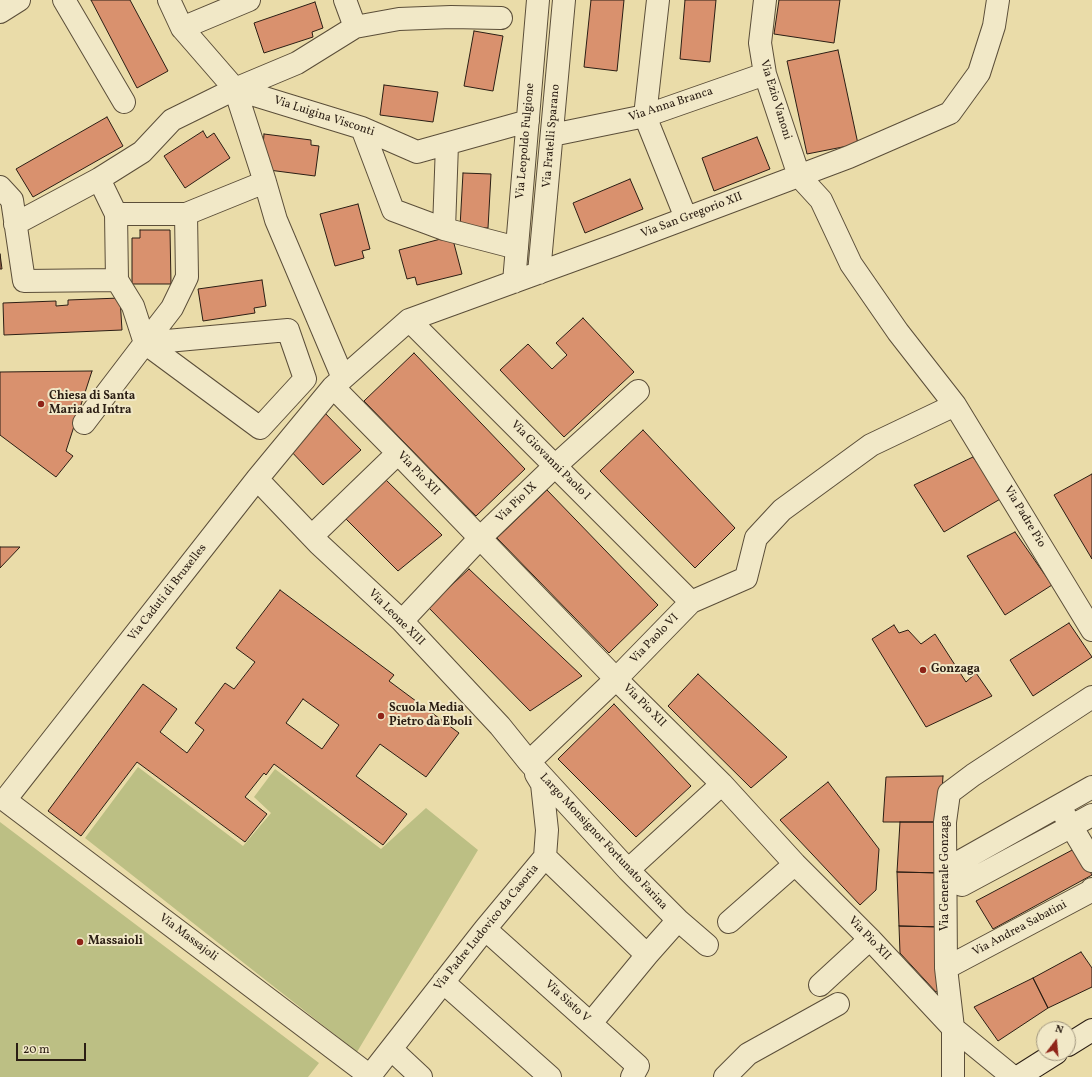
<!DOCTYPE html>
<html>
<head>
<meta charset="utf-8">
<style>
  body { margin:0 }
  #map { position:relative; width:1092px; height:1077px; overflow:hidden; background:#eadca9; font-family:Vollkorn,serif }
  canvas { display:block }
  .north { position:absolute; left:1036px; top:1021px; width:40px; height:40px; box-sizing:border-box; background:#f1e8c7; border:1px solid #a2977f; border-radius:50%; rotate:16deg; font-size:11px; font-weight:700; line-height:16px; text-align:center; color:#2b1e14 }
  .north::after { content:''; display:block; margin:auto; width:14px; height:18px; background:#8f2418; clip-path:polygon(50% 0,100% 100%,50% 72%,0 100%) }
  .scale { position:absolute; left:16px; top:1043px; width:70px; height:18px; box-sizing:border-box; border:2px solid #2b1e14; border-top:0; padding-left:5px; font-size:12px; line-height:14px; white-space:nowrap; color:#2b1e14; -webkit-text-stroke:3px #f1e8c7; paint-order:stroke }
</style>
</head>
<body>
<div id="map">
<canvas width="1092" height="1077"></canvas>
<div class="north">N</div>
<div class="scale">20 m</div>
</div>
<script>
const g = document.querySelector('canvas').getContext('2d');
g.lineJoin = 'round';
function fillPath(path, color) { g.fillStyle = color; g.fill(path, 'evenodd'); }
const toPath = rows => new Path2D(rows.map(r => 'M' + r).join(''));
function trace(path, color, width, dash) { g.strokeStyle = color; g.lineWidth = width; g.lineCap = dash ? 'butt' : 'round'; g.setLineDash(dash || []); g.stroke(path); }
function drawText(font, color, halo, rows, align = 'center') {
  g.font = font + ' Vollkorn,serif'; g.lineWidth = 4; g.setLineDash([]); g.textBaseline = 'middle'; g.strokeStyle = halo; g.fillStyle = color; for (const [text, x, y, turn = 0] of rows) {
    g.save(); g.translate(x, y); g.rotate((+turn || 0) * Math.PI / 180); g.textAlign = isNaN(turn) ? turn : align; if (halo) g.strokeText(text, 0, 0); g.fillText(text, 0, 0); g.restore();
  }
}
fillPath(toPath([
  [138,767,243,846,271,813,254,797,275,769,381,849,426,808,478,850,357,1052,85,838],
  [0,822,319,1063,308,1077,0,1077]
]), '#bcbf84');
const building = toPath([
  [91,0,130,0,168,71,137,88,91,0],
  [591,0,624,0,617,71,584,67,591,0],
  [685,0,716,0,710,62,680,59,685,0],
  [779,0,840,0,834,43,774,34,779,0],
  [315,2,323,28,312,32,313,37,264,53,254,23,315,2],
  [474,31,503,36,493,91,464,86,474,31],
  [838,50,858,144,807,154,787,61,838,50],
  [384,85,438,92,433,122,380,115,384,85],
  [107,117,123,146,33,197,16,169,107,117],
  [203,131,207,138,214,133,230,158,185,188,164,156,203,131],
  [264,134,311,140,311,145,319,146,315,176,261,169,264,134],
  [757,137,770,169,714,191,702,158,757,137],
  [463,173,491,174,488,228,460,227,463,173],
  [630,179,643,209,585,233,573,203,630,179],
  [358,204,370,249,362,251,364,258,335,266,320,214,358,204],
  [140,230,170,230,171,284,132,284,132,238,140,238,140,230],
  [452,236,462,274,417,285,415,277,407,279,399,250,452,236],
  [0,254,2,269,0,269,0,254],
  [262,280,266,306,254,308,255,313,203,321,198,289,262,280],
  [120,298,122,330,4,335,3,303,56,301,56,306,68,305,68,300,120,298],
  [583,318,634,372,564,437,500,370,528,344,552,369,567,355,556,343,583,318],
  [414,353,525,469,476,516,364,401,414,353],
  [92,371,66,451,73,456,56,477,0,435,0,372,92,371],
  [322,410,361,450,323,485,288,448,322,410],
  [643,430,735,528,695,568,600,471,643,430],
  [973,457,1002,498,944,532,914,485,973,457],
  [1092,474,1092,559,1054,495,1092,474],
  [384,478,442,535,398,571,343,516,384,478],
  [547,490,658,605,609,653,497,538,547,490],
  [1015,532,1052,585,1005,615,967,556,1015,532],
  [0,547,20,547,0,568,0,547],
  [469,569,582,676,530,711,428,607,469,569],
  [280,590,394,675,389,681,459,733,426,777,380,744,356,776,407,814,383,845,274,764,266,775,264,773,245,797,267,814,245,842,137,762,81,836,48,811,143,684,177,709,160,732,187,753,204,730,195,723,225,683,234,689,255,662,236,648,280,590],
  [303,699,339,725,322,749,286,723,303,699],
  [1069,623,1092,657,1033,696,1010,660,1069,623],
  [894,625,899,633,908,630,921,644,935,634,966,682,976,673,992,696,926,727,872,639,894,625],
  [698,674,787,757,751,788,668,706,698,674],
  [614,704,691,786,636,837,558,759,614,704],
  [943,776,940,822,883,822,886,777,943,776],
  [828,782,879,849,876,890,860,905,780,820,828,782],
  [900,822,940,822,942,873,897,872,900,822],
  [1076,848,1092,875,993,929,976,901,1076,848],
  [897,872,942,873,942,927,899,926,897,872],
  [899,926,942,927,945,988,936,992,900,953,899,926],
  [1081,952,1092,968,1092,987,1048,1008,1033,978,1081,952],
  [1033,978,1048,1008,998,1041,974,1007,1033,978]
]);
fillPath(building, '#d9916e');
trace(building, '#2b1e14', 1);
const street = toPath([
  [64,0,124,102],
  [169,0,182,28,235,89,265,182,276,220,343,378],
  [345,0,355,27],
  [658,0,645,116,686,218],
  [765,0,760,43,765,74,799,176,821,200,851,264,898,332,955,405,1092,630],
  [0,12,19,0],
  [182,28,249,0],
  [235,89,362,128,417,152,528,121],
  [362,128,393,210,444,229,517,248],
  [552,135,645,116,765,74],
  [99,179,116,214,117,280],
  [0,187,12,200,24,281,117,280,133,306,145,343,172,308,187,277,186,214,265,182],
  [116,214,186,214],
  [15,224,99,179,142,152,172,120,235,89,297,63,355,27,399,19,451,17,501,18],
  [444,229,447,144],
  [539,273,564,0],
  [514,282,538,0],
  [409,320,691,602],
  [288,330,305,379,260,428,145,343,288,330],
  [333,387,398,453,616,679,722,784,795,864,870,939,953,1028,1013,1077],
  [84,423,145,343],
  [257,479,319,544,402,621,500,726,529,762,628,870,678,920,647,955,545,857],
  [312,536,398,453],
  [402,621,480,538,555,466,638,391],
  [529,762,616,679,691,602,746,578,756,538,782,510,871,445,955,405],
  [1092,787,959,862,946,879,962,885,1072,826,1092,815],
  [1064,814,1092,861],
  [628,870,722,784],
  [678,920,707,945],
  [729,922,795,864],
  [485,929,638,1066,632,1077],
  [946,968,1091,891,1092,889],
  [443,982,550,1077],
  [820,985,870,939],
  [591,1023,647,955],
  [391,1049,421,1077],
  [370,1076,5,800,257,479,333,387,409,320,615,245,849,157,950,113,979,73,994,26,998,0],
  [369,1077,485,929,545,857,547,830,542,784,536,774],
  [725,1077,748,1054,838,1004],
  [953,1077,953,1028,946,968,945,822,949,793,973,775,1092,697]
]);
const secondary = toPath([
  [1068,1045,1092,1030],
  [1018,1077,1056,1053]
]);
trace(street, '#5b4e39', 24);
trace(secondary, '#2b1e14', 24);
trace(street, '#f1e8c7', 22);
trace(secondary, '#f1e8c7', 22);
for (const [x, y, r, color] of [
  [41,404,4,"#8f2418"],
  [923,670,4,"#8f2418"],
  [381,716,4,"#8f2418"],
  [80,942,4,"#8f2418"]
]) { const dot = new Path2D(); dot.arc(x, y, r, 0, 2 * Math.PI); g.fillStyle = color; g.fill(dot); trace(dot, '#f1e8c7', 1.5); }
drawText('12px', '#2b1e14', '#f1e8c7', [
  ["Via Ezio Vanoni",775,100,73],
  ["Via Anna Branca",671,105,-18],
  ["Via Luigina Visconti",324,117,18],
  ["Via Fratelli Sparano",552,136,-85],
  ["Via Leopoldo Fulgione",526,141,-85],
  ["Via San Gregorio XII",692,216,-21],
  ["Via Giovanni Paolo I",550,461,45],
  ["Via Pio XII",418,474,46],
  ["Via Pio IX",517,503,-44],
  ["Via Padre Pio",1024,517,59],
  ["Via Caduti di Bruxelles",168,593,-52],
  ["Via Leone XIII",396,618,45],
  ["Via Paolo VI",655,639,-46],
  ["Via Pio XII",644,706,45],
  ["Largo Monsignor Fortunato Farina",603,842,47],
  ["Via Generale Gonzaga",946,873,-90],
  ["Via Padre Ludovico da Casoria",487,928,-51],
  ["Via Andrea Sabatini",1020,929,-28],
  ["Via Massajoli",188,938,37],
  ["Via Pio XII",869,939,46],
  ["Via Sisto V",567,1002,42]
]);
drawText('bold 12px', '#2b1e14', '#f1e8c7', [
  ["Chiesa di Santa",49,397],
  ["Maria ad Intra",49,411],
  ["Gonzaga",931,670],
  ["Scuola Media",389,709],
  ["Pietro da Eboli",389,723],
  ["Massaioli",88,942]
], 'left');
</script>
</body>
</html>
